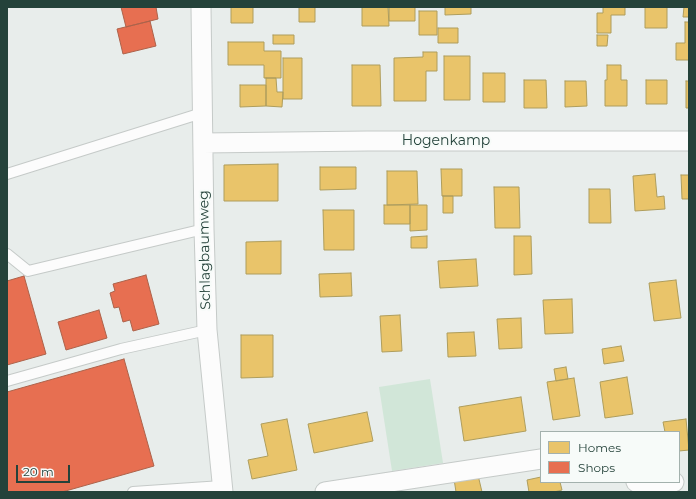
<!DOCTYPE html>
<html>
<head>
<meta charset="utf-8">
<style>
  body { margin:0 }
  #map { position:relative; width:696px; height:499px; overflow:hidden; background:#e8edeb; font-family:Montserrat,sans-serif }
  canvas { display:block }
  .frame { position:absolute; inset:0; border:8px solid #24423a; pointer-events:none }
  .legend { position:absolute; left:540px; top:431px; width:140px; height:52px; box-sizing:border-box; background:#f7fbf9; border:1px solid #a3b1ad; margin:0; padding:5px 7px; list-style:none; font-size:12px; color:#24423a }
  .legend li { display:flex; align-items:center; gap:8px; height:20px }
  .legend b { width:20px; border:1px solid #a3b1ad }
  .scale { position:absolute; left:16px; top:465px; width:54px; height:18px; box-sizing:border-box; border:2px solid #24423a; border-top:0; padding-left:5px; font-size:12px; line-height:14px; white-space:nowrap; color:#24423a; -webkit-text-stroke:3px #f7fbf9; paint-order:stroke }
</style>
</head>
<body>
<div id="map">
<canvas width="696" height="499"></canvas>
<div class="frame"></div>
<ul class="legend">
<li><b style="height:11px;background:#e9c46a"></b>Homes</li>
<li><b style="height:11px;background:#e76f51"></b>Shops</li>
</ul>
<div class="scale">20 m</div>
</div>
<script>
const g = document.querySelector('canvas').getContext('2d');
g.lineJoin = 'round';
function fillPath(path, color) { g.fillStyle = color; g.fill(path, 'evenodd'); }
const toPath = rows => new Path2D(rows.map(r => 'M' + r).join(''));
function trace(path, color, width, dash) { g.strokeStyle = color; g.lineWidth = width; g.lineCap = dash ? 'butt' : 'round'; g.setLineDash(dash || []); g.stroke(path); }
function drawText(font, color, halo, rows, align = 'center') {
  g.font = font + ' Montserrat,sans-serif'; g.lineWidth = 4; g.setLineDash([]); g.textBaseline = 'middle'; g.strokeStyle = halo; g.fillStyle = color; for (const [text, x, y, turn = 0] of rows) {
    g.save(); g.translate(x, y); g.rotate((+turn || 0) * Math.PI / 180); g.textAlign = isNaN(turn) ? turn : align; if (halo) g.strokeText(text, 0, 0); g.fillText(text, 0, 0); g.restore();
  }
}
fillPath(toPath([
  [430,379,443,463,392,471,379,387]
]), '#d1e6d8');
const homes = toPath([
  [231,7,253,7,253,23,231,23,231,7],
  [299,7,315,7,315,22,299,22,299,7],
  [362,7,388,7,389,26,362,26,362,7],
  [389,7,415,7,415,21,389,21,389,7],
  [445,7,471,7,471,14,445,15,445,7],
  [603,7,625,7,625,15,611,15,611,33,597,33,597,13,603,13,603,7],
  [645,7,667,7,667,28,645,28,645,7],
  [684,7,689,7,689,17,683,17,684,7],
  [419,11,437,11,437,35,419,35,419,11],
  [685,22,689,22,689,60,676,60,676,43,685,43,685,22],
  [438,28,458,28,458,43,438,43,438,28],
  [273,35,294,35,294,44,273,44,273,35],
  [597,35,608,35,607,46,597,46,597,35],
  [228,42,264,42,264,51,281,51,281,78,264,78,264,65,228,65,228,42],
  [423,52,437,52,437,71,426,71,426,101,394,101,394,58,423,57,423,52],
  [444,56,470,56,470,100,444,100,444,56],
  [283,58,302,58,302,99,283,99,283,58],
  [352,65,380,65,381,106,352,106,352,65],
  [607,65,621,65,621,80,627,80,627,106,605,106,605,80,607,80,607,65],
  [483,73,505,73,505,102,483,102,483,73],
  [266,78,276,78,277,92,283,92,282,107,266,106,266,78],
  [524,80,546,80,547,108,524,108,524,80],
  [646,80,667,80,667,104,646,104,646,80],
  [565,81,586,81,587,106,565,107,565,81],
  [686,81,689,81,689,108,686,108,686,81],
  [240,85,266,85,266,106,240,107,240,85],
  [278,164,278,201,224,201,224,165,278,164],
  [320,167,356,167,356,189,320,190,320,167],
  [441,169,462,169,462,196,442,196,441,169],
  [387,171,417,171,418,204,387,205,387,171],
  [655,174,657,197,664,196,665,209,635,211,633,176,655,174],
  [681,175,689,175,689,199,682,199,681,175],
  [494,187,519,187,520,228,495,228,494,187],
  [589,189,610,189,611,223,589,223,589,189],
  [443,196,453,196,453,213,443,213,443,196],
  [384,205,410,205,410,224,384,224,384,205],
  [410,205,427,205,427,230,410,231,410,205],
  [323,210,354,210,354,250,324,250,323,210],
  [427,236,427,248,411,248,411,237,427,236],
  [514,236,531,236,532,274,514,275,514,236],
  [281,241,281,274,246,274,246,242,281,241],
  [476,259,478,286,440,288,438,261,476,259],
  [351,273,352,296,320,297,319,274,351,273],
  [676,280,681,318,654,321,649,283,676,280],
  [572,299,573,333,545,334,543,300,572,299],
  [400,315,402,351,382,352,380,316,400,315],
  [521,318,522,348,499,349,497,319,521,318],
  [474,332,476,356,448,357,447,333,474,332],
  [241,335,273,335,273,377,241,378,241,335],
  [621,346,624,361,604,364,602,349,621,346],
  [566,367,568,379,556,381,554,369,566,367],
  [627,377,633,414,605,418,600,382,627,377],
  [574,378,580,416,553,420,547,382,574,378],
  [521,397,526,431,464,441,459,407,521,397],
  [367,412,373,441,314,453,308,424,367,412],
  [287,419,297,470,252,479,248,460,268,456,261,424,287,419],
  [686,419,689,450,679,451,679,432,665,432,663,422,686,419],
  [478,475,482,492,456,492,454,479,478,475],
  [541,477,541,482,560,482,562,490,554,492,529,492,527,480,541,477]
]);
fillPath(homes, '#e9c46a');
trace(homes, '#ae9d5c', 1);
const shops = toPath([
  [121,7,156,7,158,19,126,27,121,7],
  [150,21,156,46,123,54,117,29,150,21],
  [146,275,159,324,133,331,130,320,123,322,119,307,114,308,110,293,115,291,113,284,146,275],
  [24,276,46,354,7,365,7,281,24,276],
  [99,310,107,338,66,350,58,322,99,310],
  [124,359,154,466,62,492,7,492,7,392,124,359]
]);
fillPath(shops, '#e76f51');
trace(shops, '#ac624a', 1);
const lane = toPath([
  [7,174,202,113],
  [7,254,28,271,204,229],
  [7,381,121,349,207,330],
  [133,492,222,486]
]);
const street = toPath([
  [201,7,204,229,207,330,223,492],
  [203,143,368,141,689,141],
  [636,482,643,486,674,482],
  [325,492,541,459]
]);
trace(lane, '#c5cac8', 12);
trace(street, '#c5cac8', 21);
trace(lane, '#fcfcfc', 10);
trace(street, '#fcfcfc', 19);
drawText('14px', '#24423a', '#f7fbf9', [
  ["Hogenkamp",446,141],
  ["Schlagbaumweg",205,250,-91]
]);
</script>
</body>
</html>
